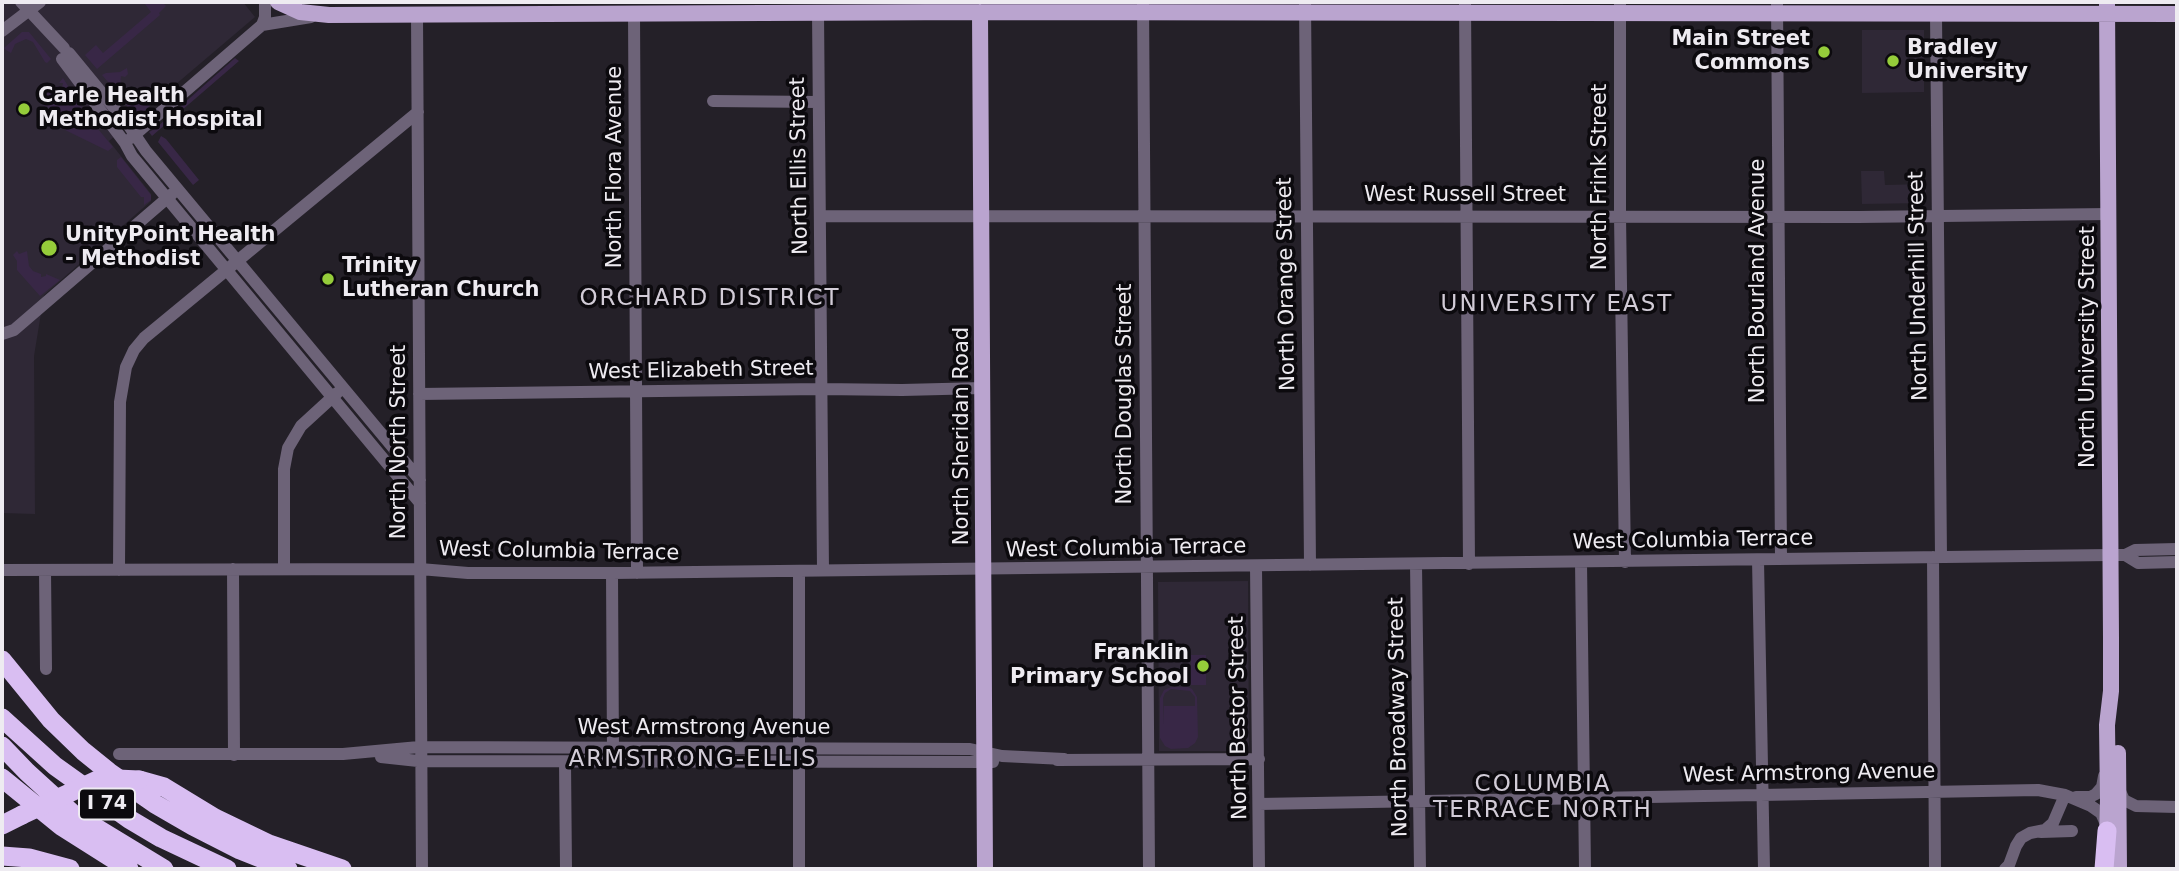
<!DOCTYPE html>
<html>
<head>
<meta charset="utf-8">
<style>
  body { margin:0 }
  #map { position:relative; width:2179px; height:871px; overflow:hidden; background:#242028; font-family:"DejaVu Sans",sans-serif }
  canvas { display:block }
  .frame { position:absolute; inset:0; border:4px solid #eeebf1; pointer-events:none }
</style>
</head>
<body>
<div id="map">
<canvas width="2179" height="871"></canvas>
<div class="frame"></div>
</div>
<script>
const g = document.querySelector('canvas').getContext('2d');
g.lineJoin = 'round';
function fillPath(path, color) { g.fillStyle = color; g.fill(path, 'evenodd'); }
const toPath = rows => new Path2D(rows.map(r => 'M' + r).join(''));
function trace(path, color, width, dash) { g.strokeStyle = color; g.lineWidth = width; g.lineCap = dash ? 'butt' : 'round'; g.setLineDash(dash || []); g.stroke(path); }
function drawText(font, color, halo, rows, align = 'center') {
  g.font = font + ' "DejaVu Sans",sans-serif'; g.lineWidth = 7; g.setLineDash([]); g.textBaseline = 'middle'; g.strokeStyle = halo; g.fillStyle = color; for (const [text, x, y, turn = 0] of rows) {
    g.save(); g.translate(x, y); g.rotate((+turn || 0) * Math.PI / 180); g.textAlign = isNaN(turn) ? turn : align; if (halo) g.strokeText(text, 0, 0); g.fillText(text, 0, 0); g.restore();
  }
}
fillPath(toPath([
  [2,2,243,2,255,17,109,141,151,194,151,201,44,295,34,356,35,514,2,513],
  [1862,30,1924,30,1924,92,1862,93],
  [1861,171,1884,171,1885,185,1926,184,1926,203,1862,204],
  [1248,581,1249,751,1159,751,1158,582]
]), '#2f2836');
fillPath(toPath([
  [149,2,162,2,166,6,159,13,160,15,97,69,85,55,96,45,103,53,151,12,145,4],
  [22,32,29,32,51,59,47,63,45,62,33,42,26,39,15,44,11,53,6,50,4,48],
  [235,58,239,61,152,136,149,132,156,128],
  [127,68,128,74,125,77,121,76,120,88,127,96,136,97,140,94,138,92,145,86,153,96,156,94,159,98,137,117,124,102,121,93,114,89,102,75,106,73,120,72],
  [63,78,85,113,84,119,87,124,92,128,98,129,113,147,108,151,65,130,47,106,45,107,40,101,44,98,51,103,55,101,55,97,50,100,44,95,58,86,62,88,63,83,59,83],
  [161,136,166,139,199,180,193,185,158,142],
  [121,157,151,195,151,200,144,205,144,197,141,197,117,167,117,160],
  [17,251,19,254,27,251,29,266,33,271,41,274,41,277,46,276,46,274,60,280,40,296,17,270,17,261,13,255],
  [1191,655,1206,655,1206,685,1191,685],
  [1171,687,1188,687,1192,689,1197,697,1198,737,1195,743,1188,748,1171,749,1165,746,1160,738,1160,698,1164,690],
  [1171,689,1190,691,1195,697,1195,706,1164,706,1164,725,1163,698,1165,693]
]), '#382746');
trace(toPath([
  [21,2,64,48],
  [1143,2,1149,869],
  [1305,2,1310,565],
  [1465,2,1469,564],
  [1620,2,1620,216,1625,562],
  [1777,2,1781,559],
  [818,12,823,570],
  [634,13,637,573],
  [1936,14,1941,557],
  [417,15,422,869],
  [262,25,265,17,265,2],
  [2,31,40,2],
  [69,53,129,126,146,151,420,480],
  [62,59,125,143,132,156,420,503],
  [713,101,818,102],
  [131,138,262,25,311,17],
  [820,216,1858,217,2109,214],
  [2,334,14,330,172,194],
  [419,394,821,389,902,390,983,388],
  [2125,555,2135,550,2177,549],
  [1933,557,1935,869],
  [1758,560,1764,869],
  [1581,562,1585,869],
  [1416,564,1420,869],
  [1256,566,1259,869],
  [233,569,234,755],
  [284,569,284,469,288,448,301,426,337,393],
  [2,570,420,569,468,573,612,573,2111,555,2125,555,2138,563,2177,562],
  [45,570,46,669],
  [119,570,120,402,126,367,134,350,144,338,418,112],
  [799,571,799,869],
  [612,573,613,755],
  [119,754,343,754,419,747,970,749,1002,756,1064,759],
  [381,757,418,761,993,762],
  [1057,760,1259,759],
  [565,762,566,869],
  [2119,789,2124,800,2136,806,2177,807],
  [2076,797,2090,797,2096,794,2102,787,2104,776],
  [1259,804,2038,790,2065,795,2091,806,2101,813,2106,824],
  [2041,832,2072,831],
  [2005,869,2009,865,2016,846,2021,838,2030,833,2045,830,2053,823,2065,795]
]), '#6d6378', 12);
trace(toPath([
  [278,2,300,12,329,15,980,12,2177,14],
  [980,12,985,869],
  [2118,753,2119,869],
  [2107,842,2108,799,2107,725,2111,691,2111,637,2107,2]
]), '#baa4cf', 16);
trace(toPath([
  [2,660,51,720,83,751,109,772,155,804,193,826,240,850,288,869],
  [2,718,55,766,129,819,161,838,227,869],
  [2,746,27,772,72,813,164,869],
  [2,778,61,826,129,869],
  [139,780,164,787,215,818,269,844,342,869],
  [2,825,22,815],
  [2,856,29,858,70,869],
  [2104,869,2107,831]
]), '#d9bef2', 19);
trace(toPath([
  [22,815,95,781,117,779,139,780]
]), '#d9bef2', 19);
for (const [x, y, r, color] of [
  [1824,52,7,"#95cc3a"],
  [1893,61,7,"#95cc3a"],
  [24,109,7,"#95cc3a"],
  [49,248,9,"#95cc3a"],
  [328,279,7,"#95cc3a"],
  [1203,666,7,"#95cc3a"]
]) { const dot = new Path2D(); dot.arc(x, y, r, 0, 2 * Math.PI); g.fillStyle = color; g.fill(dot); trace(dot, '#0c0a0e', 2.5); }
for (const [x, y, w] of [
  [107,804,56]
]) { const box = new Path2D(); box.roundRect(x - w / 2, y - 15.5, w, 31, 5); g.fillStyle = '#0c0a0e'; g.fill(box); trace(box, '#eeebf1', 2); }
drawText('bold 19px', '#eeebf1', null, [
  ["I 74",107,804]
]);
drawText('bold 21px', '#eeebf1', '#0c0a0e', [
  ["Main Street",1810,40,"right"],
  ["Commons",1810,64,"right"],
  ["Bradley",1907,49],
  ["University",1907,73],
  ["Carle Health",38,97],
  ["Methodist Hospital",38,121],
  ["UnityPoint Health",65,236],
  ["- Methodist",65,260],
  ["Trinity",342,267],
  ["Lutheran Church",342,291],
  ["Franklin",1189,654,"right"],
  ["Primary School",1189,678,"right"]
], 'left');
drawText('21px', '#eeebf1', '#0c0a0e', [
  ["North Ellis Street",800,166,-91],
  ["North Flora Avenue",616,167,-90],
  ["North Frink Street",1601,177,-90],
  ["West Russell Street",1465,196],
  ["North Bourland Avenue",1759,281,-90],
  ["North Orange Street",1287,284,-91],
  ["North Underhill Street",1919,286,-91],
  ["North University Street",2089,347,-90],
  ["West Elizabeth Street",701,371,-1],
  ["North Douglas Street",1126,394,-90],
  ["North Sheridan Road",963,436,-90],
  ["North North Street",400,442,-90],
  ["West Columbia Terrace",1693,541,-1],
  ["West Columbia Terrace",1126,549,-1],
  ["West Columbia Terrace",559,552,1],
  ["North Broadway Street",1399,717,-91],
  ["North Bestor Street",1239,718,-91],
  ["West Armstrong Avenue",704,729],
  ["West Armstrong Avenue",1809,774,-1]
]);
g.letterSpacing = '2px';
drawText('23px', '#d2ccd7', '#0c0a0e', [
  ["ORCHARD DISTRICT",710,299],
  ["UNIVERSITY EAST",1557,305],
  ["ARMSTRONG-ELLIS",693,760],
  ["COLUMBIA",1543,785],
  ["TERRACE NORTH",1543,811]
]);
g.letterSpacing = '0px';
</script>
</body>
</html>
